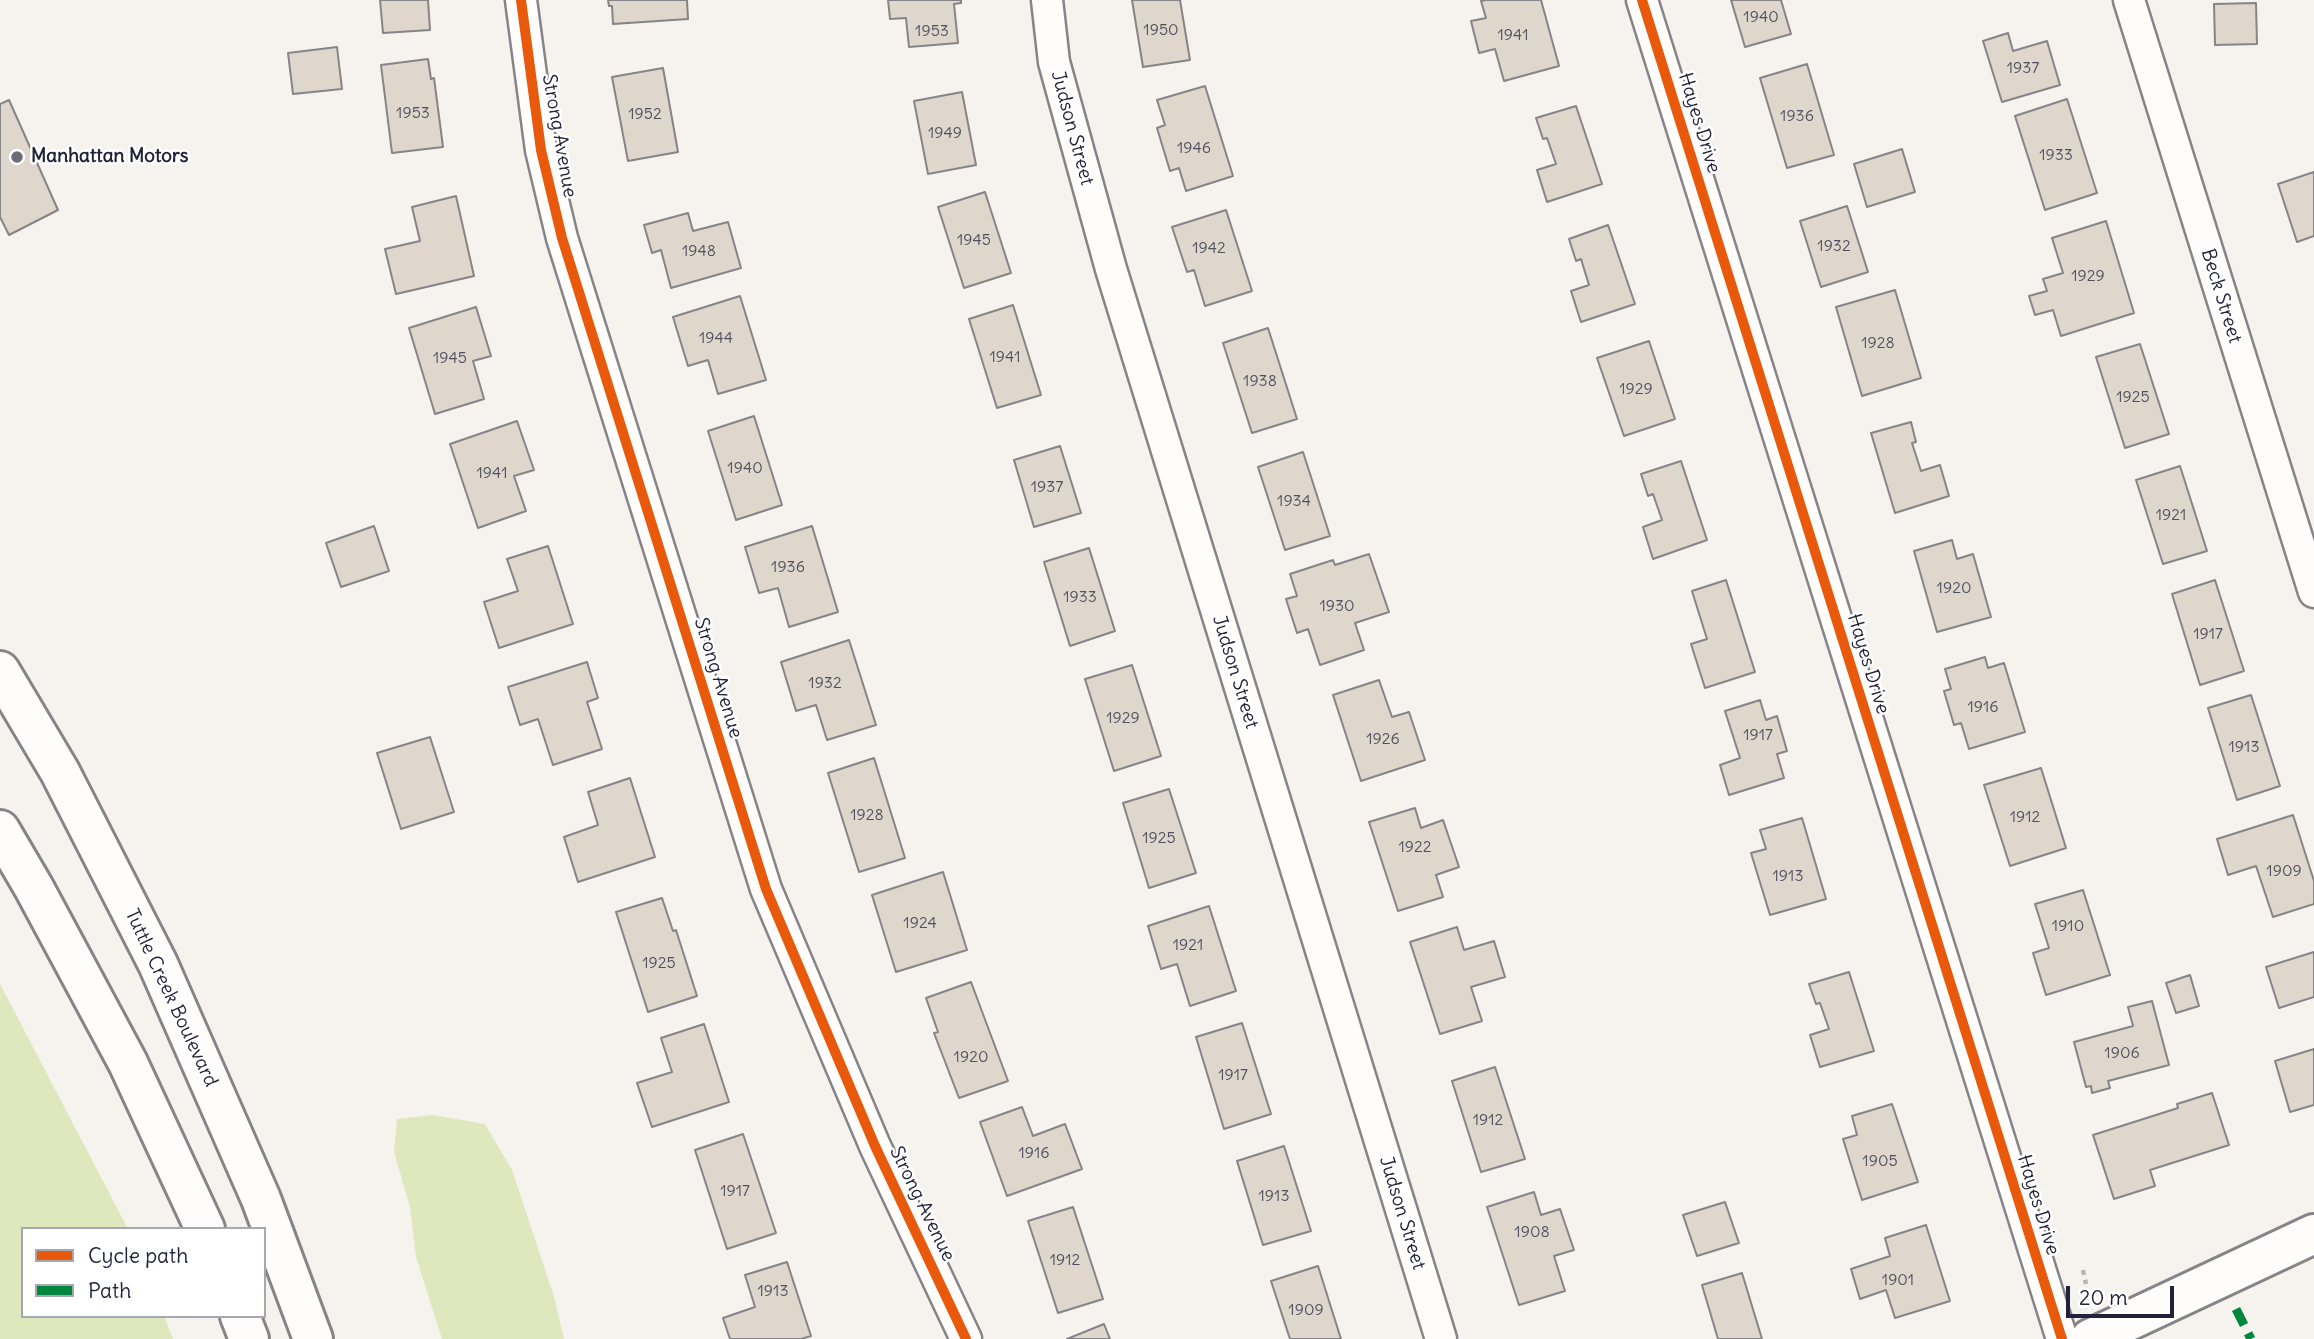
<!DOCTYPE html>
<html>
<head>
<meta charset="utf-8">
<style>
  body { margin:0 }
  #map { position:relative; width:2314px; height:1339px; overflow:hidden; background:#f6f2ee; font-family:Delius,sans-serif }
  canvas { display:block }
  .legend { position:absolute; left:21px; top:1227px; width:245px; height:91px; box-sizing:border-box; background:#fff; border:2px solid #a7a7b1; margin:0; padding:9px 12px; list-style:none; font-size:21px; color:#22223b }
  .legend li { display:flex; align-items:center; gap:14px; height:35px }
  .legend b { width:35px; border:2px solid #a7a7b1 }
  .scale { position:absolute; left:2066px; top:1286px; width:108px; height:32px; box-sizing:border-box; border:4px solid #22223b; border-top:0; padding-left:9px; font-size:21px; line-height:24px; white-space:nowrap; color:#22223b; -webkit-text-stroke:5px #fff; paint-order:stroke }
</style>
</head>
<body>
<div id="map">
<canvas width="2314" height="1339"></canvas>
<ul class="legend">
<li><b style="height:9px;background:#e8590c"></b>Cycle path</li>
<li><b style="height:9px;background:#00873e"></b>Path</li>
</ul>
<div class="scale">20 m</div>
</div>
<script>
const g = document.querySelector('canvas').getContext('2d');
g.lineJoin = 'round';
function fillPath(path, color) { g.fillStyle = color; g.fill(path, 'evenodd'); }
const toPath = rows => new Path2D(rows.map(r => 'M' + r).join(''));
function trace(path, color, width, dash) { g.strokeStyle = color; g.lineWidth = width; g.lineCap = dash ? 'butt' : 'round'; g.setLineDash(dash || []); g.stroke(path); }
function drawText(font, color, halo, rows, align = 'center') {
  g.font = font + ' Delius,sans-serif'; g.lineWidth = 5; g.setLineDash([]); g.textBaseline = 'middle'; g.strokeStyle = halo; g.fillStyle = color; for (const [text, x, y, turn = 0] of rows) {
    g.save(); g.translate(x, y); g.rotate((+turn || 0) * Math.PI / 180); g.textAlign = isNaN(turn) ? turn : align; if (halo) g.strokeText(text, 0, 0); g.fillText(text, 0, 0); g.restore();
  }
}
fillPath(toPath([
  [0,984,128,1229,23,1229,23,1316,164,1316,173,1339,0,1339],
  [433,1115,485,1124,512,1170,554,1297,564,1339,442,1339,416,1257,410,1207,394,1152,397,1119]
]), '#dee8bc');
const building = toPath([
  [380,0,428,0,430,30,383,33,380,0],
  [608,0,687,0,688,19,613,24,612,6,609,6,608,0],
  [888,0,961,0,961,3,954,4,958,43,909,47,906,18,890,19,888,0],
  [1132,0,1180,0,1190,60,1143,67,1132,0],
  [1486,0,1541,0,1559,66,1504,81,1495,49,1479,53,1471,21,1486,18,1481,1,1486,0],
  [1731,0,1781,0,1791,34,1745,47,1731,0],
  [2256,3,2257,44,2215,45,2214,4,2256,3],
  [2008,33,2013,51,2047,41,2060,85,2002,102,1983,41,2008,33],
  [337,47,342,89,293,94,288,53,337,47],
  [428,59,431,79,434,78,443,147,392,153,381,65,428,59],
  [1807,64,1834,155,1787,168,1760,78,1807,64],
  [663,68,678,152,628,161,612,77,663,68],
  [1205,86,1233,176,1186,191,1179,168,1170,171,1157,128,1165,125,1157,100,1205,86],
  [962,92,976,165,928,174,914,101,962,92],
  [2067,99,2097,193,2045,210,2015,116,2067,99],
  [9,100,58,210,9,235,0,217,0,104,9,100],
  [1576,106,1602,184,1547,202,1537,170,1556,164,1547,138,1543,139,1536,118,1576,106],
  [1902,149,1915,192,1867,207,1854,164,1902,149],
  [2314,172,2314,236,2297,242,2278,184,2314,172],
  [985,192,1011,273,964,288,938,207,985,192],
  [456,196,474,276,396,294,385,249,420,241,412,207,456,196],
  [1847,206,1868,272,1821,287,1800,221,1847,206],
  [1226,210,1252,291,1205,306,1194,270,1187,272,1172,227,1226,210],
  [688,213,693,231,728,222,741,268,671,288,661,250,652,253,644,225,688,213],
  [2106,221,2134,313,2061,336,2053,310,2035,315,2029,296,2047,291,2043,279,2063,273,2052,238,2106,221],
  [1608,225,1635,304,1581,322,1571,291,1589,285,1581,259,1576,261,1569,239,1608,225],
  [1895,290,1921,378,1862,396,1836,307,1895,290],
  [740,296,766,380,718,394,708,360,688,366,673,317,740,296],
  [1013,305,1041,395,997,408,969,319,1013,305],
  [476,307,491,356,473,361,484,399,435,414,409,328,476,307],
  [1268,328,1297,419,1252,433,1223,343,1268,328],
  [1649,341,1675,419,1624,436,1597,358,1649,341],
  [2140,344,2169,434,2125,448,2096,357,2140,344],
  [754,416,782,505,736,520,708,431,754,416],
  [517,421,534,470,514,476,526,511,478,528,450,444,517,421],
  [1911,422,1916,442,1912,443,1921,471,1940,465,1949,496,1895,513,1871,433,1911,422],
  [1060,446,1081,513,1034,527,1014,460,1060,446],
  [1303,452,1330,536,1285,550,1258,467,1303,452],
  [1681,461,1707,540,1653,559,1643,527,1662,520,1653,494,1648,496,1641,474,1681,461],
  [2180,466,2207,551,2163,564,2136,480,2180,466],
  [374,526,389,571,341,587,326,543,374,526],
  [812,526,838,612,789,627,778,588,759,593,745,547,812,526],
  [1952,540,1957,559,1973,554,1991,617,1937,632,1914,551,1952,540],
  [548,546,573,624,499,648,484,602,518,591,507,559,548,546],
  [1089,548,1115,631,1070,646,1044,562,1089,548],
  [1369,554,1389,612,1355,623,1364,650,1320,665,1308,629,1297,633,1286,599,1297,596,1290,574,1333,560,1335,565,1369,554],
  [1726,580,1755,672,1705,688,1691,644,1707,639,1692,591,1726,580],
  [2215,580,2244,671,2200,685,2172,594,2215,580],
  [849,640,876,725,827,740,816,705,796,711,781,662,849,640],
  [1985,657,1988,668,2004,663,2025,732,1969,749,1961,723,1954,725,1944,691,1951,689,1945,669,1985,657],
  [587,662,598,698,587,702,602,749,553,765,538,719,520,725,508,687,587,662],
  [1132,665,1161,756,1114,771,1085,679,1132,665],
  [1379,680,1392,717,1409,712,1425,760,1361,781,1333,695,1379,680],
  [2251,695,2280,786,2237,800,2208,708,2251,695],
  [1760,700,1766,720,1777,716,1787,751,1777,754,1784,778,1729,795,1720,765,1740,758,1725,711,1760,700],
  [430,737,454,812,401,829,377,753,430,737],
  [874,758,905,858,859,872,828,773,874,758],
  [2041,768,2066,848,2010,866,1984,785,2041,768],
  [630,778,655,857,578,882,564,837,598,825,588,792,630,778],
  [1169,789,1196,873,1149,888,1123,803,1169,789],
  [1415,808,1421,828,1443,820,1459,867,1436,875,1443,897,1398,911,1369,822,1415,808],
  [2293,815,2314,881,2314,904,2273,917,2256,866,2228,875,2217,839,2293,815],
  [1802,818,1826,899,1770,915,1751,853,1766,849,1760,830,1802,818],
  [943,872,967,950,896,972,872,895,943,872],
  [2083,890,2110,975,2046,995,2033,953,2049,948,2035,904,2083,890],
  [662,898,673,931,676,930,697,996,648,1012,616,912,662,898],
  [1209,906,1236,991,1190,1006,1177,964,1161,969,1148,926,1209,906],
  [1457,927,1464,950,1494,941,1505,977,1471,987,1482,1021,1440,1034,1410,942,1457,927],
  [2314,952,2314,997,2279,1008,2266,967,2314,952],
  [1849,972,1874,1051,1820,1067,1810,1035,1829,1029,1820,1003,1816,1004,1809,984,1849,972],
  [2190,975,2199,1006,2176,1013,2166,983,2190,975],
  [971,982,1008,1081,959,1098,934,1033,938,1032,926,998,971,982],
  [2152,1001,2169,1065,2108,1081,2110,1088,2092,1093,2091,1086,2086,1087,2074,1042,2133,1026,2128,1007,2152,1001],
  [1242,1023,1271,1114,1224,1129,1196,1037,1242,1023],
  [704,1024,729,1102,652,1127,637,1083,672,1072,661,1038,704,1024],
  [2314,1049,2314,1105,2290,1112,2275,1061,2314,1049],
  [1495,1067,1525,1159,1481,1172,1452,1081,1495,1067],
  [2212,1093,2229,1145,2150,1170,2155,1186,2114,1199,2093,1135,2178,1108,2177,1104,2212,1093],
  [1892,1104,1918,1182,1862,1200,1843,1139,1857,1135,1852,1116,1892,1104],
  [1022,1107,1033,1136,1065,1124,1082,1169,1007,1196,980,1122,1022,1107],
  [743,1134,776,1233,727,1249,695,1150,743,1134],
  [1284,1146,1311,1231,1263,1245,1237,1161,1284,1146],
  [1534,1192,1541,1215,1560,1209,1574,1250,1554,1256,1565,1291,1519,1305,1487,1207,1534,1192],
  [1725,1202,1739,1243,1697,1256,1683,1215,1725,1202],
  [1073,1207,1103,1299,1058,1313,1028,1221,1073,1207],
  [1926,1225,1950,1301,1895,1318,1886,1290,1860,1299,1851,1269,1890,1256,1885,1238,1926,1225],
  [787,1262,811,1336,801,1339,730,1339,723,1318,755,1307,745,1275,787,1262],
  [1318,1266,1341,1339,1290,1339,1271,1281,1318,1266],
  [1742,1273,1762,1339,1718,1339,1702,1285,1742,1273],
  [1104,1324,1110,1339,1067,1339,1104,1324]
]);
fillPath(building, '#dfd6cc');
trace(building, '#868487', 2);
const street = toPath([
  [521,0,541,150,562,238,766,889,875,1146,966,1339],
  [1047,0,1054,62,1111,269,1441,1339],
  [1642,0,2062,1339],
  [2129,0,2314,592]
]);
const secondary = toPath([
  [2090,1339,2314,1234]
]);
const highway = toPath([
  [0,671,60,772,158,964,261,1199,313,1339],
  [0,830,34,888,128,1063,205,1229],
  [240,1316,249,1339]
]);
trace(street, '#868487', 35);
trace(secondary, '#868487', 44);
trace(highway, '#868487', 44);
trace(toPath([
  [2083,1270,2086,1284]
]), '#b5b5b8', 4.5, [5, 5]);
trace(street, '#fefdfc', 30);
trace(secondary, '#fefdfc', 38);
trace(highway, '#fefdfc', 38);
trace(toPath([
  [2236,1309,2251,1339]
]), '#00873e', 9, [18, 9]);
trace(toPath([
  [521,0,541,150,562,238,766,889,875,1146,966,1339],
  [1642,0,2062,1339]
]), '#e8590c', 10);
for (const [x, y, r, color] of [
  [17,157,7,"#6c6b7a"]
]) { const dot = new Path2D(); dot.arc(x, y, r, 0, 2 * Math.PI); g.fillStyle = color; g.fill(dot); trace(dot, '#fff', 2.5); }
drawText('16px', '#514f5f', null, [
  ["1940",1761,17],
  ["1950",1161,30],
  ["1953",932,31],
  ["1941",1513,35],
  ["1937",2023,68],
  ["1953",413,113],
  ["1952",645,114],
  ["1936",1797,116],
  ["1949",945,133],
  ["1946",1194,148],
  ["1933",2056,155],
  ["1945",974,240],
  ["1932",1834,246],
  ["1942",1209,248],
  ["1948",699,251],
  ["1929",2088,276],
  ["1944",716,338],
  ["1928",1878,343],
  ["1941",1005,357],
  ["1945",450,358],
  ["1938",1260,381],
  ["1929",1636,389],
  ["1925",2133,397],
  ["1940",745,468],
  ["1941",492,473],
  ["1937",1047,487],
  ["1934",1294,501],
  ["1921",2171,515],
  ["1936",788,567],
  ["1920",1954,588],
  ["1933",1080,597],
  ["1930",1337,606],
  ["1917",2208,634],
  ["1932",825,683],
  ["1916",1983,707],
  ["1929",1123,718],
  ["1917",1758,735],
  ["1926",1383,739],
  ["1913",2244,747],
  ["1928",867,815],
  ["1912",2025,817],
  ["1925",1159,838],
  ["1922",1415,847],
  ["1909",2284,871],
  ["1913",1788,876],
  ["1924",920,923],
  ["1910",2068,926],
  ["1921",1188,945],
  ["1925",659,963],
  ["1906",2122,1053],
  ["1920",971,1057],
  ["1917",1233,1075],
  ["1912",1488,1120],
  ["1916",1034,1153],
  ["1905",1880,1161],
  ["1917",735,1191],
  ["1913",1274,1196],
  ["1908",1532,1232],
  ["1912",1065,1260],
  ["1901",1898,1280],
  ["1913",773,1291],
  ["1909",1306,1310]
]);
drawText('19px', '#22223b', '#fff', [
  ["Hayes Drive",1699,123,73],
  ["Judson Street",1072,128,75],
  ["Strong Avenue",559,136,80],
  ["Beck Street",2221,296,73],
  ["Hayes Drive",1868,664,73],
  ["Judson Street",1235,672,73],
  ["Strong Avenue",718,678,73],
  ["Tuttle Creek Boulevard",171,998,65],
  ["Strong Avenue",922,1204,64],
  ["Hayes Drive",2038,1205,73],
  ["Judson Street",1402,1213,73]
]);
drawText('bold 19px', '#22223b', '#fff', [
  ["Manhattan Motors",31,157]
], 'left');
</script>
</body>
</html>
